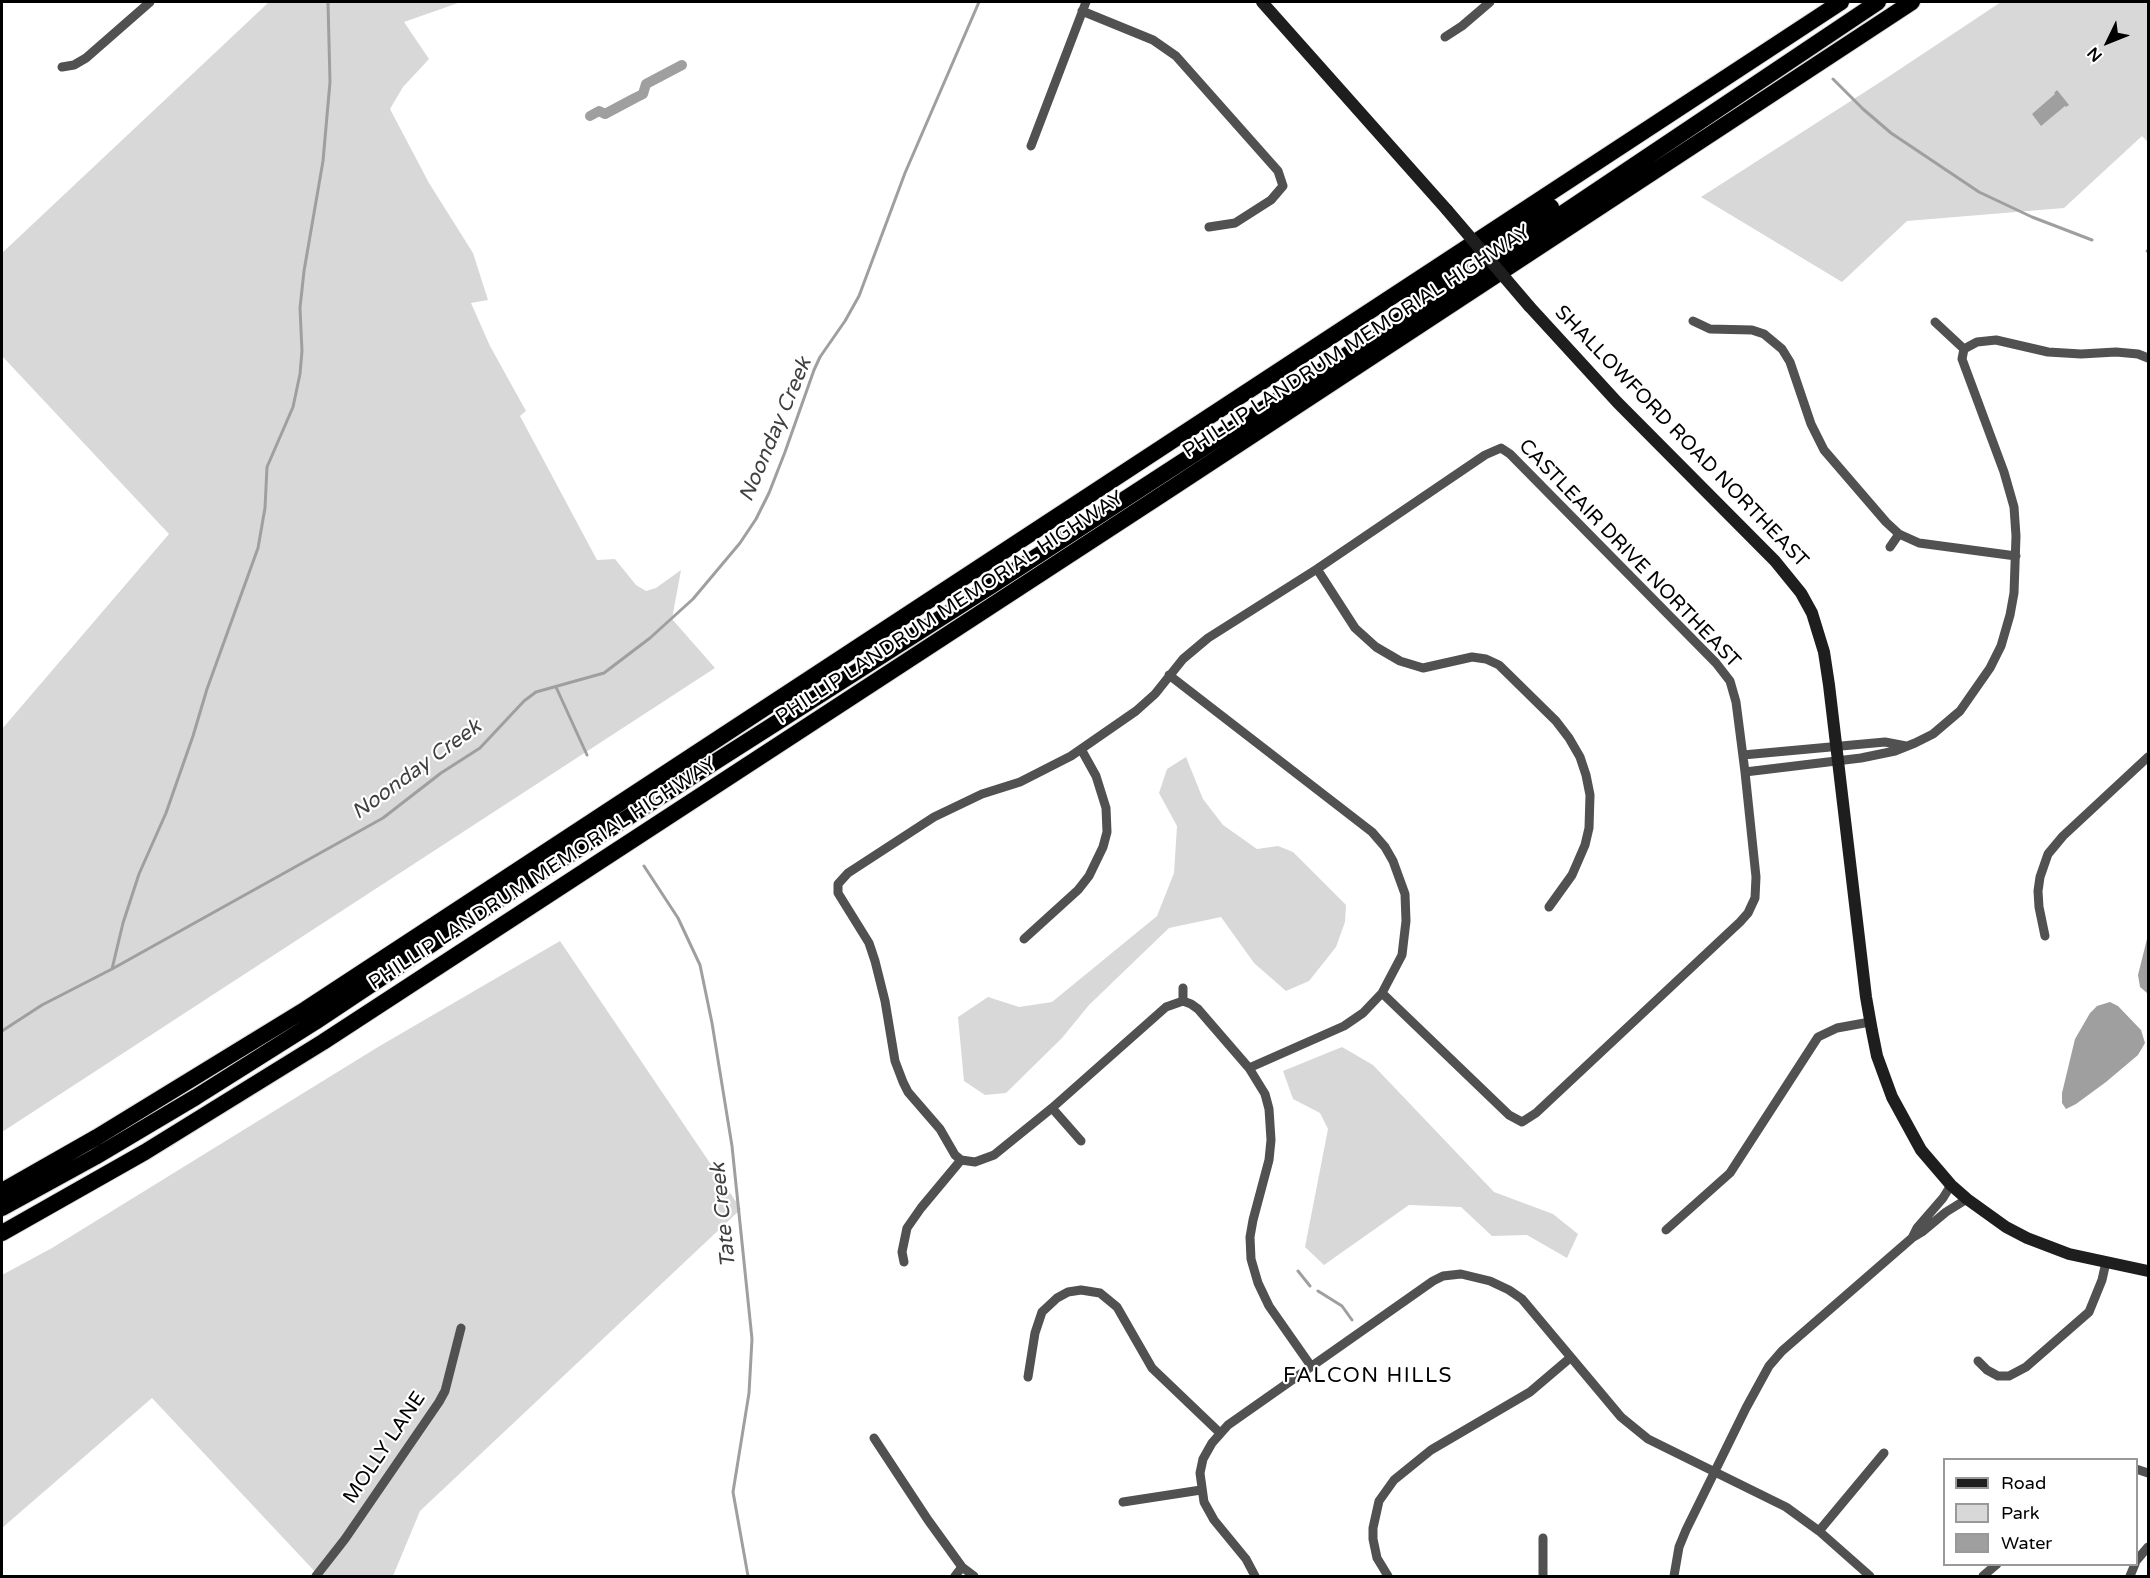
<!DOCTYPE html>
<html>
<head>
<meta charset="utf-8">
<style>
  body { margin:0 }
  #map { position:relative; width:2150px; height:1578px; overflow:hidden; background:#fff; font-family:"Varela Round",sans-serif }
  canvas { display:block }
  .frame { position:absolute; inset:0; border:3px solid #000; pointer-events:none }
  .legend { position:absolute; left:1943px; top:1458px; width:195px; height:108px; box-sizing:border-box; background:#fff; border:2px solid #999; margin:0; padding:8px 10px; list-style:none; font-size:18px; color:#000 }
  .legend li { display:flex; align-items:center; gap:12px; height:30px }
  .legend b { width:30px; border:2px solid #999 }
  .north { position:absolute; left:2078px; top:12px; width:60px; height:60px; -webkit-text-stroke:4px #fff; paint-order:stroke; rotate:227deg; font-size:16px; font-weight:700; line-height:24px; text-align:center; color:#000 }
  .north::after { content:''; display:block; margin:auto; width:21px; height:27px; background:#000; clip-path:polygon(50% 0,100% 100%,50% 72%,0 100%) }
</style>
</head>
<body>
<div id="map">
<canvas width="2150" height="1578"></canvas>
<div class="frame"></div>
<ul class="legend">
<li><b style="height:8px;background:#1e1e1e"></b>Road</li>
<li><b style="height:16px;background:#d8d8d8"></b>Park</li>
<li><b style="height:16px;background:#9f9f9f"></b>Water</li>
</ul>
<div class="north">N</div>
</div>
<script>
const g = document.querySelector('canvas').getContext('2d');
g.lineJoin = 'round';
function fillPath(path, color) { g.fillStyle = color; g.fill(path, 'evenodd'); }
const toPath = rows => new Path2D(rows.map(r => 'M' + r).join(''));
function trace(path, color, width, dash) { g.strokeStyle = color; g.lineWidth = width; g.lineCap = dash ? 'butt' : 'round'; g.setLineDash(dash || []); g.stroke(path); }
function drawText(font, color, halo, rows, align = 'center') {
  g.font = font + ' "Varela Round",sans-serif'; g.lineWidth = 4.5; g.setLineDash([]); g.textBaseline = 'middle'; g.strokeStyle = halo; g.fillStyle = color; for (const [text, x, y, turn = 0] of rows) {
    g.save(); g.translate(x, y); g.rotate((+turn || 0) * Math.PI / 180); g.textAlign = isNaN(turn) ? turn : align; if (halo) g.strokeText(text, 0, 0); g.fillText(text, 0, 0); g.restore();
  }
}
fillPath(toPath([
  [269,2,461,2,404,22,429,59,403,87,390,109,429,183,473,253,488,300,471,303,490,346,526,411,520,416,597,560,615,559,636,585,646,591,656,588,681,570,672,619,715,668,2,1132,2,729,169,534,2,356,2,253],
  [2001,2,2148,2,2148,142,2142,136,2064,208,1907,221,1842,282,1701,197,1885,79],
  [1186,757,1203,799,1223,825,1257,849,1278,846,1293,852,1346,905,1345,922,1336,947,1309,981,1286,991,1254,963,1221,917,1169,928,1089,1005,1062,1038,1006,1093,985,1095,964,1081,958,1017,988,997,1019,1007,1052,1002,1157,916,1174,873,1177,826,1159,793,1167,769],
  [560,941,741,1209,420,1511,393,1576,319,1576,152,1398,2,1528,2,1275,52,1248,378,1047],
  [1342,1047,1373,1065,1494,1192,1553,1214,1578,1234,1567,1258,1527,1235,1492,1236,1461,1207,1409,1205,1324,1265,1305,1247,1328,1129,1320,1113,1293,1099,1283,1071]
]), '#d8d8d8');
fillPath(toPath([
  [2057,90,2069,105,2066,107,2065,106,2041,126,2032,114,2055,94,2054,93],
  [2148,935,2148,992,2147,993,2140,987,2138,975],
  [2110,1002,2118,1006,2141,1030,2145,1043,2138,1055,2106,1082,2076,1104,2066,1109,2062,1103,2062,1093,2075,1039,2090,1013,2097,1006]
]), '#9f9f9f');
trace(toPath([
  [1833,79,1863,109,1891,133,1979,192,2032,217,2092,240],
  [2147,251,2148,251],
  [556,687,587,755],
  [644,866,678,918,700,965,712,1023,732,1146,752,1339,749,1393,733,1492,748,1576],
  [112,969,123,923,139,874,166,813,193,736,207,689,258,548,265,508,267,467,293,407,300,374,302,351,300,308,304,271,323,161,330,82,328,2],
  [2,1031,42,1005,112,969,383,818,441,773,480,748,524,701,536,692,604,673,650,638,693,599,740,543,756,519,769,493,785,452,814,370,820,357,845,321,859,296,905,173,979,2],
  [1298,1271,1310,1286],
  [1318,1291,1342,1306,1352,1320]
]), '#9f9f9f', 3);
trace(toPath([
  [590,116,599,111,605,114,635,98,643,94,646,84,682,65]
]), '#9f9f9f', 10);
const highway = toPath([
  [1409,298,1551,207],
  [2,1191,97,1137,306,1009,1841,2],
  [2,1208,95,1157,196,1097,315,1022,489,906,991,586,1499,256,1878,2],
  [2,1233,145,1152,323,1042,1172,488,1912,2]
]);
trace(highway, '#dbdbdb', 18);
trace(toPath([
  [1082,11,1153,40,1176,56,1278,171,1283,186,1271,200,1235,223,1209,227],
  [1445,37,1462,26,1490,2],
  [62,67,74,65,86,58,150,2],
  [1031,146,1086,2],
  [1693,321,1710,329,1752,330,1764,334,1782,349,1790,362,1811,424,1824,450,1886,522,1899,534,1919,543,2016,556],
  [1964,349,1977,342,1996,340,2048,352,2081,354,2116,352,2138,354,2148,358],
  [1890,547,1899,534],
  [1317,569,1355,628,1376,647,1400,661,1423,668,1472,657,1486,659,1499,665,1556,721,1569,738,1580,757,1586,775,1590,795,1589,828,1585,845,1572,875,1549,907],
  [1169,675,1372,832,1385,847,1393,861,1405,894,1406,921,1402,955,1382,993,1363,1013,1344,1026,1249,1068],
  [1743,755,1885,742,1906,746],
  [1745,772,1861,758,1895,751,1915,743,1933,734,1960,711,1990,668,2001,646,2010,615,2014,593,2016,536,2014,507,2004,472,1962,359,1964,349,1935,322],
  [2045,936,2039,907,2038,891,2040,877,2048,854,2063,836,2148,757],
  [1024,939,1078,890,1089,876,1103,847,1107,832,1106,808,1096,776,1081,749],
  [1183,1001,1183,988],
  [1052,1108,1081,1141],
  [1666,1230,1730,1173,1818,1037,1837,1028,1870,1022],
  [1912,1238,1917,1228,1943,1198,1951,1185],
  [904,1262,902,1252,907,1228,921,1208,961,1160],
  [1978,1361,1987,1370,1998,1376,2009,1376,2026,1367,2089,1312,2102,1280,2106,1262],
  [1311,1366,1269,1306,1258,1283,1251,1259,1250,1237,1253,1220,1269,1160,1271,1140,1269,1109,1265,1094,1249,1068,1198,1009,1191,1004,1183,1001,1166,1007,1052,1108,994,1155,975,1162,961,1160,955,1155,940,1129,908,1092,903,1082,895,1061,885,1001,875,961,869,943,838,893,838,884,848,873,934,817,982,794,1020,782,1071,756,1136,711,1155,694,1183,659,1208,638,1317,569,1485,455,1501,448,1510,454,1716,663,1730,681,1736,702,1745,772,1756,877,1755,898,1748,913,1740,922,1536,1113,1522,1122,1509,1115,1382,993],
  [1028,1377,1035,1333,1042,1312,1057,1298,1068,1292,1081,1290,1100,1293,1117,1307,1152,1368,1220,1433],
  [874,1438,928,1520,962,1567,974,1576],
  [2136,1469,2148,1473],
  [1123,1502,1201,1490],
  [1819,1531,1884,1453],
  [2136,1561,2148,1547],
  [316,1576,345,1539,439,1402,445,1391,461,1328],
  [955,1576,962,1567],
  [1255,1576,1246,1559,1214,1520,1204,1502,1200,1473,1203,1459,1212,1443,1228,1425,1433,1281,1443,1276,1461,1274,1490,1281,1509,1290,1522,1299,1621,1417,1648,1439,1786,1507,1819,1531,1870,1576],
  [1388,1576,1377,1558,1373,1539,1373,1528,1379,1501,1394,1480,1431,1450,1530,1392,1570,1358],
  [1543,1576,1543,1538],
  [1674,1576,1679,1547,1686,1530,1746,1408,1769,1366,1782,1351,1912,1238,1922,1232,1946,1212,1967,1199],
  [1983,1576,1997,1564],
  [2130,1576,2135,1564]
]), '#515151', 9);
trace(toPath([
  [1262,2,1447,210],
  [1529,306,1617,402,1775,561,1801,593,1812,613,1824,652,1829,685,1866,997,1872,1031,1877,1056,1892,1097,1921,1150,1951,1185,1967,1199,2006,1227,2027,1238,2069,1254,2148,1271]
]), '#1e1e1e', 12);
trace(highway, '#000', 16);
trace(toPath([
  [1447,210,1529,306]
]), '#1e1e1e', 12);
drawText('20px', '#000', '#fff', [
  ["PHILLIP LANDRUM MEMORIAL HIGHWAY",1357,342,-33],
  ["SHALLOWFORD ROAD NORTHEAST",1681,437,46],
  ["CASTLEAIR DRIVE NORTHEAST",1629,554,46],
  ["PHILLIP LANDRUM MEMORIAL HIGHWAY",950,608,-33],
  ["PHILLIP LANDRUM MEMORIAL HIGHWAY",543,874,-33],
  ["MOLLY LANE",385,1448,-56]
]);
drawText('italic 21px', '#404040', '#fff', [
  ["Noonday Creek",776,430,-67],
  ["Noonday Creek",417,770,-36],
  ["Tate Creek",724,1215,-96]
]);
g.letterSpacing = '1.5px';
drawText('21px', '#000', '#fff', [
  ["FALCON HILLS",1368,1376]
]);
g.letterSpacing = '0px';
</script>
</body>
</html>
